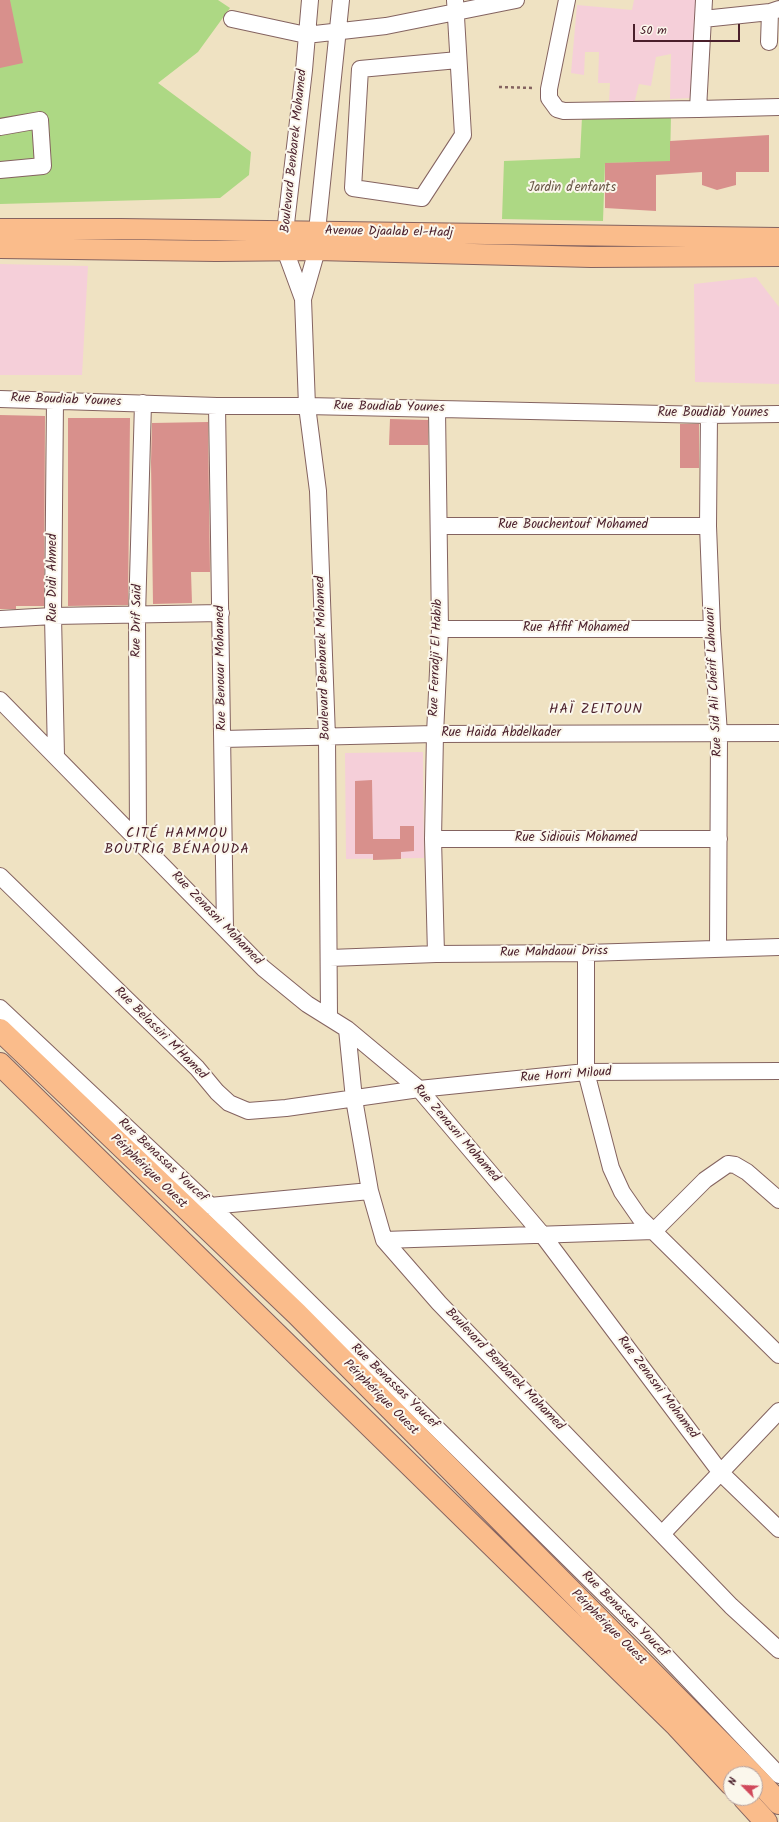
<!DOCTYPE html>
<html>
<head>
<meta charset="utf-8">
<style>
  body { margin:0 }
  #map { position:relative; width:779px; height:1822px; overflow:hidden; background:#efe2c2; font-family:Kalam,sans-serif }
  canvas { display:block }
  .north { position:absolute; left:723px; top:1766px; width:40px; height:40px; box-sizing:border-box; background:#fbf7ec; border:1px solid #b4a19f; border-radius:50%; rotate:294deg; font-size:11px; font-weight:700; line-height:16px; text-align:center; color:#4a1f2b }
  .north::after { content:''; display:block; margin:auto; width:14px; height:18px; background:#d1495b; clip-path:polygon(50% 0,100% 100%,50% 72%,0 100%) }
  .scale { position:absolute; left:633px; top:24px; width:107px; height:18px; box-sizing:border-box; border:2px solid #4a1f2b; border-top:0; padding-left:5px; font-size:12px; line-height:14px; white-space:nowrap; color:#4a1f2b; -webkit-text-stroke:3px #fbf7ec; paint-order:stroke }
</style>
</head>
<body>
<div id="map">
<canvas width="779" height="1822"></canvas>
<div class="north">N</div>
<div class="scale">50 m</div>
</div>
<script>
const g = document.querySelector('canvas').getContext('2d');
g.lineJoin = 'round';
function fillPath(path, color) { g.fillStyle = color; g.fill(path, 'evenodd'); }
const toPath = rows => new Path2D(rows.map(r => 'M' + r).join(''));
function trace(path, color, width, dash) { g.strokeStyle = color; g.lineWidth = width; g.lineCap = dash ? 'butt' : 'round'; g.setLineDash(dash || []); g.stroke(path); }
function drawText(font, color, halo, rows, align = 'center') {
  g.font = font + ' Kalam,sans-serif'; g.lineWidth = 4; g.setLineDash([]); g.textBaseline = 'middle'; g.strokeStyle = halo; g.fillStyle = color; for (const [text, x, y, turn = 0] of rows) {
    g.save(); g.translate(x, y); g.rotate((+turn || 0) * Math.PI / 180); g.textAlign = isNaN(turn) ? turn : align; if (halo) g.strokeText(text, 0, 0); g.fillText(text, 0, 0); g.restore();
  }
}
fillPath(toPath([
  [634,0,696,0,691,98,670,99,671,54,656,57,651,86,639,84,634,104,609,102,610,83,598,83,599,52,585,52,584,75,571,73,577,5,632,10],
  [0,264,88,266,82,375,0,375],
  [756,277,779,307,779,384,695,382,694,284],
  [423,752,424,858,346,859,345,753]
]), '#f5cfd9');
fillPath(toPath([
  [0,0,218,0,230,8,198,52,158,83,251,152,249,175,220,198,0,204],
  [671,116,670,162,605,163,603,221,502,219,504,161,580,158,582,117]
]), '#add884');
fillPath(toPath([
  [0,0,10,0,23,63,0,68],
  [769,135,769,172,736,172,736,185,717,190,702,185,702,172,656,175,656,211,605,208,605,163,670,161,670,141],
  [0,415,45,416,44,606,16,606,16,609,0,609],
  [68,418,130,418,128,605,68,606],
  [390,419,428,420,428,445,389,445],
  [208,422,210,572,191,572,192,603,153,604,151,462,152,423],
  [680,424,699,424,699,468,680,468],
  [372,780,373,839,400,839,400,826,414,826,414,851,401,852,401,859,373,860,373,854,355,854,355,781]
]), '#d8908c');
const minor = toPath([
  [455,0,463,135,422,198,353,188,360,69,458,60],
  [567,0,549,89,549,98,557,109,564,111,698,109],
  [704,0,698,109,779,107],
  [232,19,306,35,386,26,516,0],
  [703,19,770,12,779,9],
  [769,42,770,12],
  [0,127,40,120,43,166,0,170],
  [303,299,285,250,285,232,304,70,310,0],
  [0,399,217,406,307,406,709,415,779,414],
  [55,401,53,616,56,756],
  [217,406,225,929],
  [709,415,708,526,712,629,719,734,718,948],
  [439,526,708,526],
  [0,619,53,616,221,613],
  [440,629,712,629],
  [0,700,263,968,307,1004,347,1029,419,1089,541,1233,721,1473,779,1529],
  [223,739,435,734,779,733],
  [138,839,137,615,143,403],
  [433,839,719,839],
  [0,876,197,1068,217,1092,229,1103,248,1111,286,1108,419,1089,586,1072,779,1071],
  [586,953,586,1072,611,1168,622,1192,640,1218,779,1355],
  [436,954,433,839,435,734,440,629,437,410],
  [330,958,436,954,586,953,779,947],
  [0,1008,232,1226,648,1637,779,1775],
  [329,1017,327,737,318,491,307,406,303,299,317,250,317,231,341,0],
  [347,1029,354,1099,370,1191,384,1240,439,1303,731,1606,779,1650],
  [210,1206,370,1191],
  [384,1240,654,1231,705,1180,728,1164,735,1165,747,1172,779,1200],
  [662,1534,779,1411]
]);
const major = toPath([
  [0,229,121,229,779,238],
  [0,248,216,251,317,250,591,257,779,256]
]);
const highway = toPath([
  [0,1030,297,1314,752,1774],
  [0,1064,677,1726,731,1784],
  [755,1777,779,1803],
  [744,1798,766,1822]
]);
trace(minor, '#846360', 18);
trace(major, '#846360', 22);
trace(highway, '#846360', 24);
trace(toPath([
  [499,87,534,88]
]), '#846360', 2.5, [3, 3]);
trace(minor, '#fff', 16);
trace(major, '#fabc8b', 20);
trace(highway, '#fabc8b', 22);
drawText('13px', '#4a1f2b', '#fbf7ec', [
  ["Boulevard Benbarek Mohamed",295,151,-84],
  ["Avenue Djaalab el-Hadj",389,233,1],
  ["Rue Boudiab Younes",66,401,2],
  ["Rue Boudiab Younes",389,408,1],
  ["Rue Boudiab Younes",713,414],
  ["Rue Bouchentouf Mohamed",573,526],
  ["Rue Didi Ahmed",54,578,-90],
  ["Rue Drif Saïd",138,621,-89],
  ["Rue Affif Mohamed",576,629],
  ["Boulevard Benbarek Mohamed",324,658,-92],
  ["Rue Ferradji El Habib",437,658,-88],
  ["Rue Benouar Mohamed",222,668,-91],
  ["Rue Sid Ali Chérif Lahouari",715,682,-93],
  ["Rue Haida Abdelkader",501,734],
  ["Rue Sidiouis Mohamed",576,839],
  ["Rue Zenasni Mohamed",216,919,46],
  ["Rue Mahdaoui Driss",554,953,-1],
  ["Rue Belassiri M'Hamed",160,1034,45],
  ["Rue Horri Miloud",566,1076,-4],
  ["Rue Zenasni Mohamed",456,1134,49],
  ["Rue Benassas Youcef",162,1161,43],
  ["Périphérique Ouest",148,1172,44],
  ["Boulevard Benbarek Mohamed",504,1370,46],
  ["Rue Benassas Youcef",394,1387,44],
  ["Rue Zenasni Mohamed",657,1388,53],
  ["Périphérique Ouest",380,1398,45],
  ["Rue Benassas Youcef",624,1615,45],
  ["Périphérique Ouest",608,1628,45]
]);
drawText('13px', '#685646', '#fbf7ec', [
  ["Jardin d'enfants",572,189]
]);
g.letterSpacing = '1px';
drawText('14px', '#4a1f2b', '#fbf7ec', [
  ["HAÏ ZEITOUN",596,711],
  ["CITÉ HAMMOU",177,835],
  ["BOUTRIG BÉNAOUDA",177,851]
]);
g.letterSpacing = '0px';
</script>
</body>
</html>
